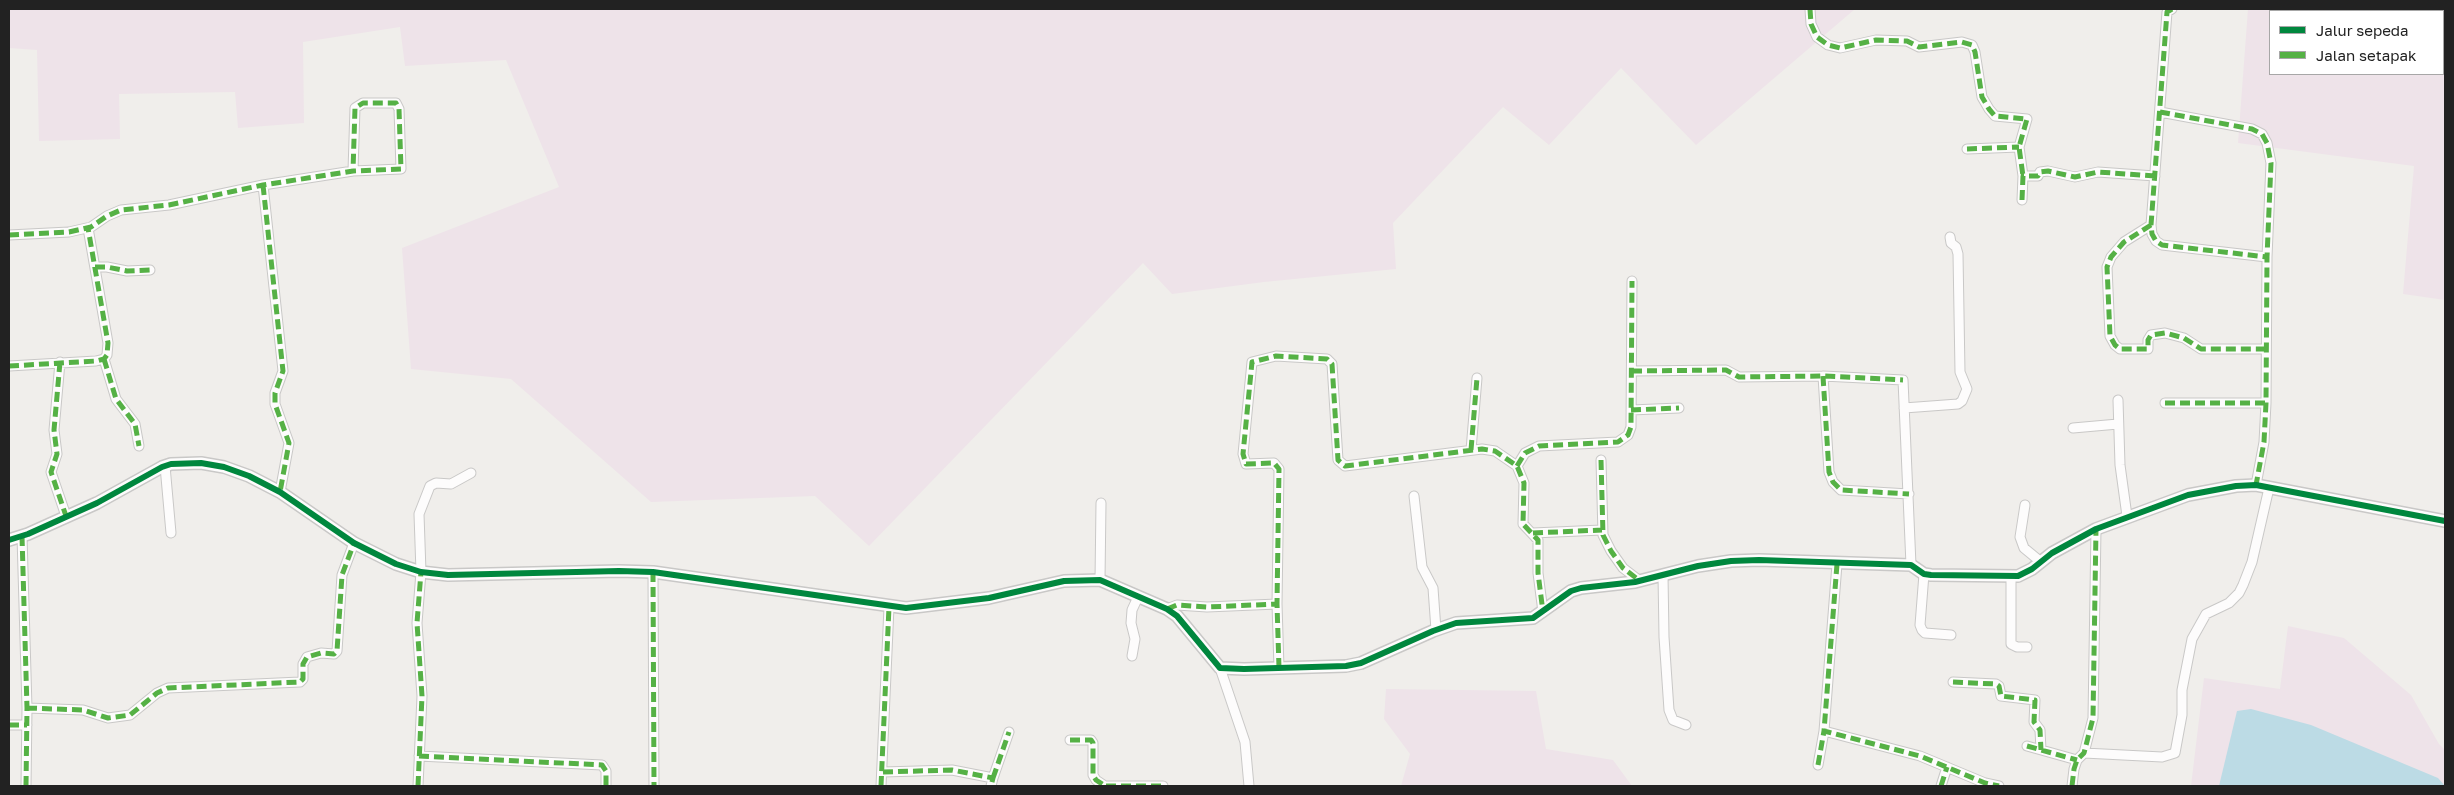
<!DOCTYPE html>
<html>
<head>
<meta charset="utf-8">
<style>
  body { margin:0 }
  #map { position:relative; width:2454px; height:795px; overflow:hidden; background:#f0eeeb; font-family:"Golos Text",sans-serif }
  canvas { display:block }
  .frame { position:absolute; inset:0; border:10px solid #222; pointer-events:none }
  .legend { position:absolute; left:2269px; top:10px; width:175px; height:65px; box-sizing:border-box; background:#fff; border:1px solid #a7a7a7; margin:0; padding:6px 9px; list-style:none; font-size:15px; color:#222 }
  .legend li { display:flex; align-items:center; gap:10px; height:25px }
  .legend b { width:25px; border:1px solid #a7a7a7 }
</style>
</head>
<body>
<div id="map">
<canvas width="2454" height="795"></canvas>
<div class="frame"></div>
<ul class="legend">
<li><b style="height:6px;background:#00873e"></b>Jalur sepeda</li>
<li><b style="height:6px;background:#55b145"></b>Jalan setapak</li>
</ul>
</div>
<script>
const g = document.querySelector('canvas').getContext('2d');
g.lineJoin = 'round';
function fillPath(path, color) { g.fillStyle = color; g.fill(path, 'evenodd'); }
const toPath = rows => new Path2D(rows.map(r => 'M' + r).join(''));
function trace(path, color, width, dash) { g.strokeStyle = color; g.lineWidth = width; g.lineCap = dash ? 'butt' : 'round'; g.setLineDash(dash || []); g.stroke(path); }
fillPath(toPath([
  [9,9,1855,9,1696,145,1621,68,1549,145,1503,107,1393,223,1396,269,1264,282,1172,294,1143,263,869,546,815,496,651,502,511,379,411,369,402,248,559,187,506,60,405,66,400,27,303,42,304,123,238,128,235,92,119,94,120,139,39,141,37,50,9,48],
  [2248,9,2445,9,2445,300,2403,294,2414,166,2238,143],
  [2270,11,2443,11,2443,74,2270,74],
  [2288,626,2344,638,2411,695,2439,744,2445,750,2445,786,2191,786,2204,678,2280,689],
  [1386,689,1536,691,1546,749,1613,760,1632,786,1401,786,1410,754,1384,719]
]), '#eee3e9');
fillPath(toPath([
  [2251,709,2311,725,2438,778,2445,786,2219,786,2237,711]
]), '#bcdbe5');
const minor = toPath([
  [1810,9,1811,24,1817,37,1828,45,1840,48,1876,40,1907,41,1919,47,1962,42,1972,45,1975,52,1982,97,1989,109,1995,116,2027,119,2019,147,2023,176],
  [2172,9,2167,12,2151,225,2152,234,2156,241,2162,245,2267,257],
  [2160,112,2252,129,2262,134,2267,143,2271,163,2267,257,2266,403,2264,442,2256,485],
  [1967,149,2019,147],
  [263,185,283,371,275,393,275,404,289,443,280,492],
  [2022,200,2023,176,2038,176,2040,172,2048,171,2075,177,2098,172,2155,176],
  [2151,225,2124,242,2111,257,2107,267,2110,336,2115,345,2120,349,2148,349,2148,340,2151,335,2165,333,2184,338,2201,349,2265,349],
  [9,235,69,232,91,227,107,216,121,210,169,205,263,185,353,171,355,108,363,103,396,103,399,109,401,169,353,171],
  [95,267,107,267,127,271,150,270],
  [104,359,116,399,135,424,139,446],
  [60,362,54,430,57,454,51,472,66,516],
  [9,366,96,361,104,359,107,355,108,343,88,228],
  [1632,371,1726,370,1739,377,1823,376,1903,380,1911,565],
  [1823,376,1829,472,1833,482,1841,490,1909,494],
  [2118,400,2120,465,2127,516],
  [2165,403,2266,403],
  [1904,408,1958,404,1962,401,1967,389,1960,372,1958,254,1956,247,1951,243,1950,237],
  [1631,410,1679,408],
  [2073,428,2118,424],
  [1471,450,1477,378],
  [1601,460,1603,535,1611,551,1623,568,1640,581],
  [165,466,171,533],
  [1517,466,1525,453,1539,446,1618,442,1628,435,1631,427,1632,281],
  [1414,496,1422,567,1433,588,1436,630],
  [2025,505,2020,537,2024,548,2041,562],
  [1533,533,1602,530],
  [22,536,27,708,26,786],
  [1837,564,1824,731,1920,756,1985,783,1999,786],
  [653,572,654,786],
  [1924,574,1920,625,1922,630,1925,633,1951,635],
  [1663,575,1664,637,1669,710,1673,720,1686,725],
  [2011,577,2011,644,2017,647,2027,647],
  [1100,580,1101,503],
  [1167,609,1177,605,1207,607,1277,604],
  [1132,656,1135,639,1131,623,1132,610,1138,597],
  [1220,668,1245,742,1249,786],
  [1279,668,1277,604,1279,469,1274,463,1246,464,1243,454,1252,362,1276,356,1327,359,1332,364,1338,460,1345,466,1482,449,1495,451,1517,466,1524,483,1523,524,1538,540,1538,573,1543,612],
  [1953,682,1996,684,1999,686,2001,696,2035,700,2034,722,2040,730,2041,750],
  [27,708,83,710,108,718,130,715,157,693,168,688,300,682,303,679,303,664,307,657,321,653,334,654,337,651,342,575,354,543],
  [9,725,27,725],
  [1070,740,1091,740,1093,743,1093,775,1096,780,1105,786],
  [2027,746,2077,760],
  [2084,753,2162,757,2175,753,2182,715,2182,690,2192,639,2206,614,2229,603,2239,593,2243,585,2252,562,2269,488],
  [419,756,602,765,606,771,606,786],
  [1818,765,1824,731],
  [883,772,952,770,993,778,991,786],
  [993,778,1009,732],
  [418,786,422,696,417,623,421,572,419,514,430,486,436,483,451,484,471,473],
  [881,786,889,607],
  [1106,786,1163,786],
  [1941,786,1947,767],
  [2072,786,2074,769,2077,760,2084,753,2093,718,2096,529]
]);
const tertiary = toPath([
  [9,540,28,534,97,503,162,467,171,464,201,463,224,467,249,476,280,492,354,543,396,564,421,572,448,575,619,571,653,572,906,608,989,598,1064,581,1100,580,1167,609,1177,616,1220,668,1244,669,1346,666,1361,663,1433,631,1456,623,1533,618,1571,591,1581,588,1635,582,1698,566,1731,561,1759,560,1911,565,1924,574,1931,575,2018,576,2032,569,2052,553,2096,529,2188,495,2236,486,2256,485,2445,521]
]);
trace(minor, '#c9c8c7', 11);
trace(tertiary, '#c9c8c7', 14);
trace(minor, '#fdfcfc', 9);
trace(tertiary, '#fdfcfc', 11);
trace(toPath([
  [1810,9,1811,24,1817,37,1828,45,1840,48,1876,40,1907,41,1919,47,1962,42,1972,45,1975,52,1982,97,1989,109,1995,116,2027,119,2019,147,2023,176],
  [2172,9,2167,12,2151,225,2152,234,2156,241,2162,245,2267,257],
  [2160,112,2252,129,2262,134,2267,143,2271,163,2267,257,2266,403,2264,442,2256,485],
  [1967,149,2019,147],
  [263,185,283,371,275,393,275,404,289,443,280,492],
  [2022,200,2023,176,2038,176,2040,172,2048,171,2075,177,2098,172,2155,176],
  [2151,225,2124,242,2111,257,2107,267,2110,336,2115,345,2120,349,2148,349,2148,340,2151,335,2165,333,2184,338,2201,349,2265,349],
  [9,235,69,232,91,227,107,216,121,210,169,205,263,185,353,171,355,108,363,103,396,103,399,109,401,169,353,171],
  [95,267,107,267,127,271,150,270],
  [104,359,116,399,135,424,139,446],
  [60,362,54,430,57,454,51,472,66,516],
  [9,366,96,361,104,359,107,355,108,343,88,228],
  [1632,371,1726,370,1739,377,1823,376,1903,380],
  [1823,376,1829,472,1833,482,1841,490,1909,494],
  [2165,403,2266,403],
  [1631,410,1679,408],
  [1471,450,1477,378],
  [1601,460,1603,535,1611,551,1623,568,1640,581],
  [1517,466,1525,453,1539,446,1618,442,1628,435,1631,427,1632,281],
  [1533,533,1602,530],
  [22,536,27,708,26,786],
  [1837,564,1824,731,1920,756,1985,783,1999,786],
  [653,572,654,786],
  [1167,609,1177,605,1207,607,1277,604],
  [1279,668,1277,604,1279,469,1274,463,1246,464,1243,454,1252,362,1276,356,1327,359,1332,364,1338,460,1345,466,1482,449,1495,451,1517,466,1524,483,1523,524,1538,540,1538,573,1543,612],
  [1953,682,1996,684,1999,686,2001,696,2035,700,2034,722,2040,730,2041,750],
  [27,708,83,710,108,718,130,715,157,693,168,688,300,682,303,679,303,664,307,657,321,653,334,654,337,651,342,575,354,543],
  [9,725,27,725],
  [1070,740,1091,740,1093,743,1093,775,1096,780,1105,786],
  [2027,746,2077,760],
  [419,756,602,765,606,771,606,786],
  [1818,765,1824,731],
  [883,772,952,770,993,778,991,786],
  [993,778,1009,732],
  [418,786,422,696,417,623,421,572],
  [881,786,889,607],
  [1106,786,1163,786],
  [1941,786,1947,767],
  [2072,786,2074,769,2077,760,2084,753,2093,718,2096,529]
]), '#55b145', 5, [10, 5]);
trace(toPath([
  [9,540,28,534,97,503,162,467,171,464,201,463,224,467,249,476,280,492,354,543,396,564,421,572,448,575,619,571,653,572,906,608,989,598,1064,581,1100,580,1167,609,1177,616,1220,668,1244,669,1346,666,1361,663,1433,631,1456,623,1533,618,1571,591,1581,588,1635,582,1698,566,1731,561,1759,560,1911,565,1924,574,1931,575,2018,576,2032,569,2052,553,2096,529,2188,495,2236,486,2256,485,2445,521]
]), '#00873e', 6);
</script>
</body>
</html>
